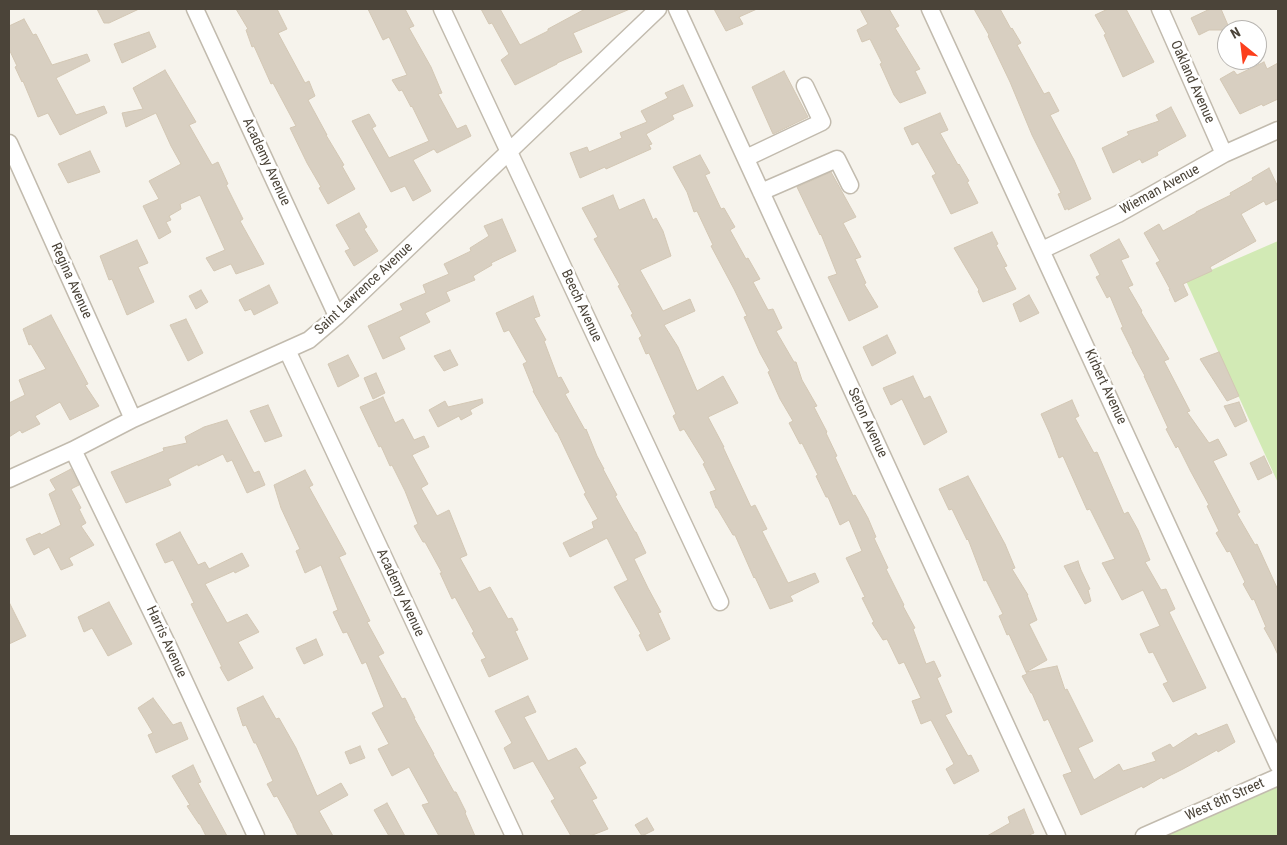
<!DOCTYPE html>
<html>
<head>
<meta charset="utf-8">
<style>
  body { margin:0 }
  #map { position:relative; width:1287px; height:845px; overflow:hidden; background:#f6f3ec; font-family:"Roboto Condensed",sans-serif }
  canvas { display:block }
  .frame { position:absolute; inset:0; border:10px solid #4b4439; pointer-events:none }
  .north { position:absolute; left:1217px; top:20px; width:50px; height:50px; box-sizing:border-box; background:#fff; border:1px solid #b7b4b0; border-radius:50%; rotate:331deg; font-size:14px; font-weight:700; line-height:20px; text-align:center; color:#4b4439 }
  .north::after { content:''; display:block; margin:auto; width:18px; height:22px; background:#fc3f1d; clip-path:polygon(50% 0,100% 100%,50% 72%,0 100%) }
</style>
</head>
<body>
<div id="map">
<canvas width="1287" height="845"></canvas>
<div class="frame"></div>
<div class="north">N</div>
</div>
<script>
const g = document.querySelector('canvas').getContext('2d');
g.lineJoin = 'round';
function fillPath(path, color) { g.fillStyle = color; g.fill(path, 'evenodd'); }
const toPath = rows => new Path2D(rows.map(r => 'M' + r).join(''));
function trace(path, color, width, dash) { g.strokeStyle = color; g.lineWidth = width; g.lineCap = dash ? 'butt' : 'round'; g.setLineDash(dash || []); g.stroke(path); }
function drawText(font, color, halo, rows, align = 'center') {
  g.font = font + ' "Roboto Condensed",sans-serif'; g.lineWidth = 5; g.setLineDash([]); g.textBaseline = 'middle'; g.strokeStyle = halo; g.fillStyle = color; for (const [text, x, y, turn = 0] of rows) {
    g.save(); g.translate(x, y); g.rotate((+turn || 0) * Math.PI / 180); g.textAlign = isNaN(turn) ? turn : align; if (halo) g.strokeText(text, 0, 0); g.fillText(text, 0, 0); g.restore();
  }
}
fillPath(toPath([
  [1278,241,1278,483,1186,281],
  [1278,777,1278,836,1144,836]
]), '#d2eab5');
const building = toPath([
  [97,9,139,9,109,23,104,23,97,9],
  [236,9,277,9,287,29,278,33,305,83,309,81,315,96,308,100,327,135,326,135,344,165,342,166,355,189,328,204,319,188,321,187,307,163,290,128,296,126,273,83,271,84,254,46,252,47,246,30,248,29,236,9],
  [368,9,405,9,414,26,409,28,431,67,442,93,438,94,457,129,466,125,471,136,437,153,434,149,413,160,431,191,413,201,405,186,391,192,352,121,369,114,376,126,372,128,389,158,429,141,412,106,411,107,402,90,399,91,392,80,407,75,389,37,383,40,368,9],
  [481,9,500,9,520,45,548,31,548,29,585,9,630,9,573,33,582,52,557,63,557,64,515,85,501,60,509,54,492,23,489,24,481,9],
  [714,9,757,9,739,17,743,24,726,31,714,9],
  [860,9,889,9,899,26,895,28,920,69,915,71,926,93,900,103,894,95,880,64,882,63,870,39,862,42,857,30,868,24,860,9],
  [974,9,1000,9,1011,29,1012,28,1021,43,1017,45,1044,94,1049,92,1059,111,1050,115,1074,160,1091,199,1068,210,1068,208,1065,210,1058,194,1061,193,1032,135,1010,82,988,36,989,35,974,9],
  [1108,9,1126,9,1154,62,1123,77,1104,35,1106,34,1095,15,1108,9],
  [1210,9,1221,9,1230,30,1209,30,1199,35,1191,18,1210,9],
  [24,19,33,35,36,34,52,65,87,54,90,61,56,78,76,115,104,106,107,113,60,135,48,113,38,117,23,81,22,82,15,67,17,66,9,49,9,26,24,19],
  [149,32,156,47,122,63,114,44,149,32],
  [1264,62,1267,69,1278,63,1278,99,1263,106,1262,104,1240,114,1220,79,1234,71,1237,75,1264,62],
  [165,70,196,122,189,125,212,165,218,162,228,184,226,185,243,219,240,221,264,264,236,274,231,264,214,271,206,258,225,250,200,195,180,204,181,209,169,216,171,220,166,222,171,232,159,239,143,206,159,199,149,181,181,164,171,146,156,113,126,127,122,113,143,109,133,88,165,70],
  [784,71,808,117,773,134,752,87,784,71],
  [683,85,693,106,672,115,674,119,646,134,652,144,649,145,651,149,606,169,605,167,580,178,570,153,587,147,589,152,622,138,620,133,647,122,641,111,668,98,665,93,683,85],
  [1171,107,1186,136,1157,152,1158,155,1142,163,1140,159,1113,173,1102,148,1129,135,1127,132,1159,121,1156,115,1171,107],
  [940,113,948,130,940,133,958,165,959,164,969,181,967,182,978,203,951,214,932,176,936,174,918,142,912,145,904,128,940,113],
  [90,151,100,172,68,183,58,164,90,151],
  [700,155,710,173,705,175,721,209,724,208,735,227,730,230,746,259,748,258,760,279,753,282,768,310,773,309,782,328,776,331,794,362,796,362,802,380,817,406,814,407,827,432,826,433,837,456,835,457,853,496,855,495,868,518,876,537,874,538,888,568,886,569,904,605,903,606,915,628,913,629,926,664,934,661,941,676,937,678,952,712,945,715,968,756,971,755,979,771,954,784,946,769,954,764,931,720,921,724,912,701,921,698,904,662,899,664,887,639,883,640,872,623,874,622,862,598,865,597,846,558,862,551,849,520,840,525,828,497,826,497,816,476,818,475,802,443,800,444,789,423,793,421,780,399,768,372,770,371,760,353,744,317,747,316,734,289,711,246,713,245,697,211,694,212,687,192,673,167,700,155],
  [1269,168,1278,187,1278,199,1266,205,1264,201,1241,214,1256,241,1210,267,1212,271,1183,284,1188,295,1175,302,1169,289,1170,289,1156,263,1160,261,1144,233,1159,224,1163,231,1196,213,1196,212,1231,195,1230,193,1253,180,1252,178,1269,168],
  [831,172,856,217,843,223,861,257,855,259,866,283,864,284,878,307,849,321,828,277,837,274,821,234,820,235,797,187,831,172],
  [613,195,619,210,644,199,653,220,656,218,663,231,671,256,640,270,663,311,690,299,695,311,664,325,678,347,697,391,723,376,738,403,708,417,724,447,723,447,751,507,755,505,767,529,762,531,788,583,815,573,819,582,790,596,793,601,770,609,755,577,754,578,735,535,733,535,717,508,716,508,710,492,716,490,703,464,705,463,684,429,680,431,673,416,676,414,649,353,646,354,639,338,642,336,631,315,633,314,618,286,620,285,594,239,598,237,582,208,613,195],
  [359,213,367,227,364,229,378,251,354,266,345,251,350,249,336,225,359,213],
  [502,219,516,251,491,263,492,265,473,276,475,280,446,292,450,301,425,313,430,322,399,337,405,349,383,359,368,326,403,310,400,304,426,293,423,285,449,274,444,264,471,251,470,248,489,236,484,226,502,219],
  [992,232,998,244,996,245,1007,266,1004,267,1016,289,983,302,978,291,979,290,954,248,992,232],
  [1119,239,1129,257,1121,260,1133,285,1128,287,1142,311,1141,312,1169,359,1164,361,1190,411,1187,412,1209,443,1218,439,1227,455,1213,461,1240,512,1237,514,1255,545,1257,544,1278,590,1278,655,1273,644,1264,628,1266,627,1254,599,1252,600,1243,584,1245,582,1230,551,1227,552,1216,533,1219,531,1207,506,1209,505,1191,472,1178,446,1176,448,1166,429,1168,428,1144,376,1145,376,1132,352,1133,352,1121,328,1123,327,1110,296,1107,298,1096,277,1100,275,1090,255,1119,239],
  [137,240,148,263,138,267,154,302,127,315,112,279,109,280,100,256,137,240],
  [269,285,278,303,254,315,251,309,245,311,239,300,269,285],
  [201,290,208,302,196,309,189,296,201,290],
  [1029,295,1039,313,1020,322,1013,304,1029,295],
  [533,296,540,316,534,318,546,340,544,341,558,378,561,377,569,392,565,394,585,430,586,429,597,456,604,469,603,469,617,495,615,496,635,532,636,532,646,553,634,559,648,588,661,612,658,613,670,639,647,651,639,635,641,634,614,587,628,580,607,538,570,557,563,543,594,528,592,522,598,519,584,494,586,493,557,432,556,432,533,391,534,391,523,364,527,362,509,330,504,332,496,313,533,296],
  [51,315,88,384,85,385,99,406,70,420,60,402,35,416,40,424,22,433,20,430,9,437,9,403,25,395,19,380,46,369,31,344,29,345,23,329,51,315],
  [186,319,203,353,188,361,170,325,186,319],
  [887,335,896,353,872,366,863,347,887,335],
  [450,350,458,365,444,371,434,356,450,350],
  [1219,352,1239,396,1227,401,1200,359,1219,352],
  [348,355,359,376,338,387,328,364,348,355],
  [376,373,385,393,373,399,364,378,376,373],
  [913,376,924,399,930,396,947,432,924,445,902,399,891,405,883,388,913,376],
  [383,397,395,423,403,419,414,440,424,436,429,447,412,455,428,484,421,488,437,516,449,510,467,555,460,558,479,592,490,587,508,619,512,618,518,630,515,631,528,659,489,677,481,660,486,658,472,633,474,632,455,597,452,599,440,573,442,573,425,542,423,542,414,526,418,524,405,491,392,465,390,466,381,446,379,447,360,407,383,397],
  [482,399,483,403,470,410,472,414,461,420,459,416,438,427,429,410,445,401,448,407,482,399],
  [1072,400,1079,416,1075,418,1094,453,1097,452,1124,514,1128,512,1138,530,1150,560,1145,562,1161,590,1166,589,1175,609,1169,612,1206,688,1173,702,1163,684,1168,682,1153,652,1149,653,1140,634,1160,626,1143,590,1122,600,1102,563,1115,559,1090,509,1087,510,1063,456,1059,458,1050,434,1041,414,1072,400],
  [1239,402,1247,421,1235,427,1224,406,1239,402],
  [268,405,282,436,265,442,250,411,268,405],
  [227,420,254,473,259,471,265,485,247,493,232,460,227,462,223,454,198,466,198,464,168,479,171,485,126,503,111,472,164,451,163,448,187,443,185,437,204,427,227,420],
  [1264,456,1272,473,1258,480,1250,463,1264,456],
  [71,469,79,485,71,489,81,508,79,509,86,523,81,526,94,545,69,558,73,565,61,570,49,547,34,555,26,539,40,533,41,535,61,525,49,494,56,490,50,480,71,469],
  [305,470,313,485,309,487,346,554,339,557,370,621,367,622,384,653,378,656,402,699,405,698,415,718,414,718,434,754,433,754,454,792,456,792,466,812,465,813,475,836,439,836,422,805,429,803,409,767,392,776,378,749,389,744,372,713,384,707,366,662,362,664,347,632,343,633,333,612,338,610,321,565,305,573,296,551,300,549,281,508,274,485,305,470],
  [968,476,1005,544,1015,568,1012,569,1028,595,1027,595,1037,620,1029,624,1047,660,1026,672,1009,634,1007,635,999,616,1003,614,986,580,984,581,968,539,967,540,952,509,949,510,939,489,968,476],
  [180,532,198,565,205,562,209,569,242,553,249,566,235,573,234,571,205,584,227,623,247,614,259,632,238,642,253,668,228,681,220,667,222,667,191,604,194,603,173,560,165,563,156,544,180,532],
  [1078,561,1081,570,1090,589,1088,590,1091,601,1085,604,1064,566,1078,561],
  [9,602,26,636,9,644,9,602],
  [109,602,132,644,108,656,92,628,84,632,78,617,109,602],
  [316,639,323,655,304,664,296,648,316,639],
  [1057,666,1065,690,1067,689,1093,741,1078,748,1094,780,1119,764,1123,771,1156,761,1152,753,1170,744,1173,748,1196,733,1198,736,1227,724,1235,742,1218,752,1217,750,1183,769,1163,779,1162,777,1143,788,1142,786,1081,815,1063,775,1072,772,1048,719,1044,721,1032,693,1031,693,1022,676,1027,674,1026,672,1057,666],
  [263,696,276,719,279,718,296,748,317,796,341,783,348,795,319,811,333,836,298,836,293,826,293,825,277,796,274,797,267,784,273,781,256,743,254,743,246,725,243,726,237,708,263,696],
  [528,696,536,712,524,717,548,761,576,748,586,763,579,767,597,798,592,800,608,829,590,836,571,836,551,801,555,799,533,761,514,769,504,748,512,743,495,711,528,696],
  [153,698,173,725,181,722,188,739,156,753,148,735,153,733,138,708,153,698],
  [360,746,365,758,350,764,345,752,360,746],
  [193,765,201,782,198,783,227,836,206,836,200,824,199,824,187,806,190,805,172,776,193,765],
  [387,803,405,836,389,836,374,810,387,803],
  [1024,809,1034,833,1027,836,987,836,1010,823,1008,817,1024,809],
  [647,818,654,830,642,836,635,825,647,818]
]);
fillPath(building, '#d8cfc1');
trace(building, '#d3c7b4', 1);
const minor = toPath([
  [195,9,337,316],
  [442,9,720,602],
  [677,9,1057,836],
  [930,9,1278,765],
  [1160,9,1224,154],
  [9,143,133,419],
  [746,158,822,122,805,86],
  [761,192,837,159,850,185],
  [1042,250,1118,214,1224,154,1278,130],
  [287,350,514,836],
  [73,450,170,650,256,836],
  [9,479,73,450,133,419,309,340,337,316,658,9],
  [1144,836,1278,777]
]);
trace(minor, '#c2bbae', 19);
trace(minor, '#fff', 16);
drawText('14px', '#4b4439', '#fff', [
  ["Oakland Avenue",1192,82,66],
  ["Academy Avenue",266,162,65],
  ["Wieman Avenue",1160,190,-29],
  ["Regina Avenue",71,281,66],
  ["Saint Lawrence Avenue",364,289,-43],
  ["Beech Avenue",581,306,65],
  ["Kirbert Avenue",1105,387,65],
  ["Seton Avenue",867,423,65],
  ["Academy Avenue",400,593,65],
  ["Harris Avenue",166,642,65],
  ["West 8th Street",1225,800,-24]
]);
</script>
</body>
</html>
